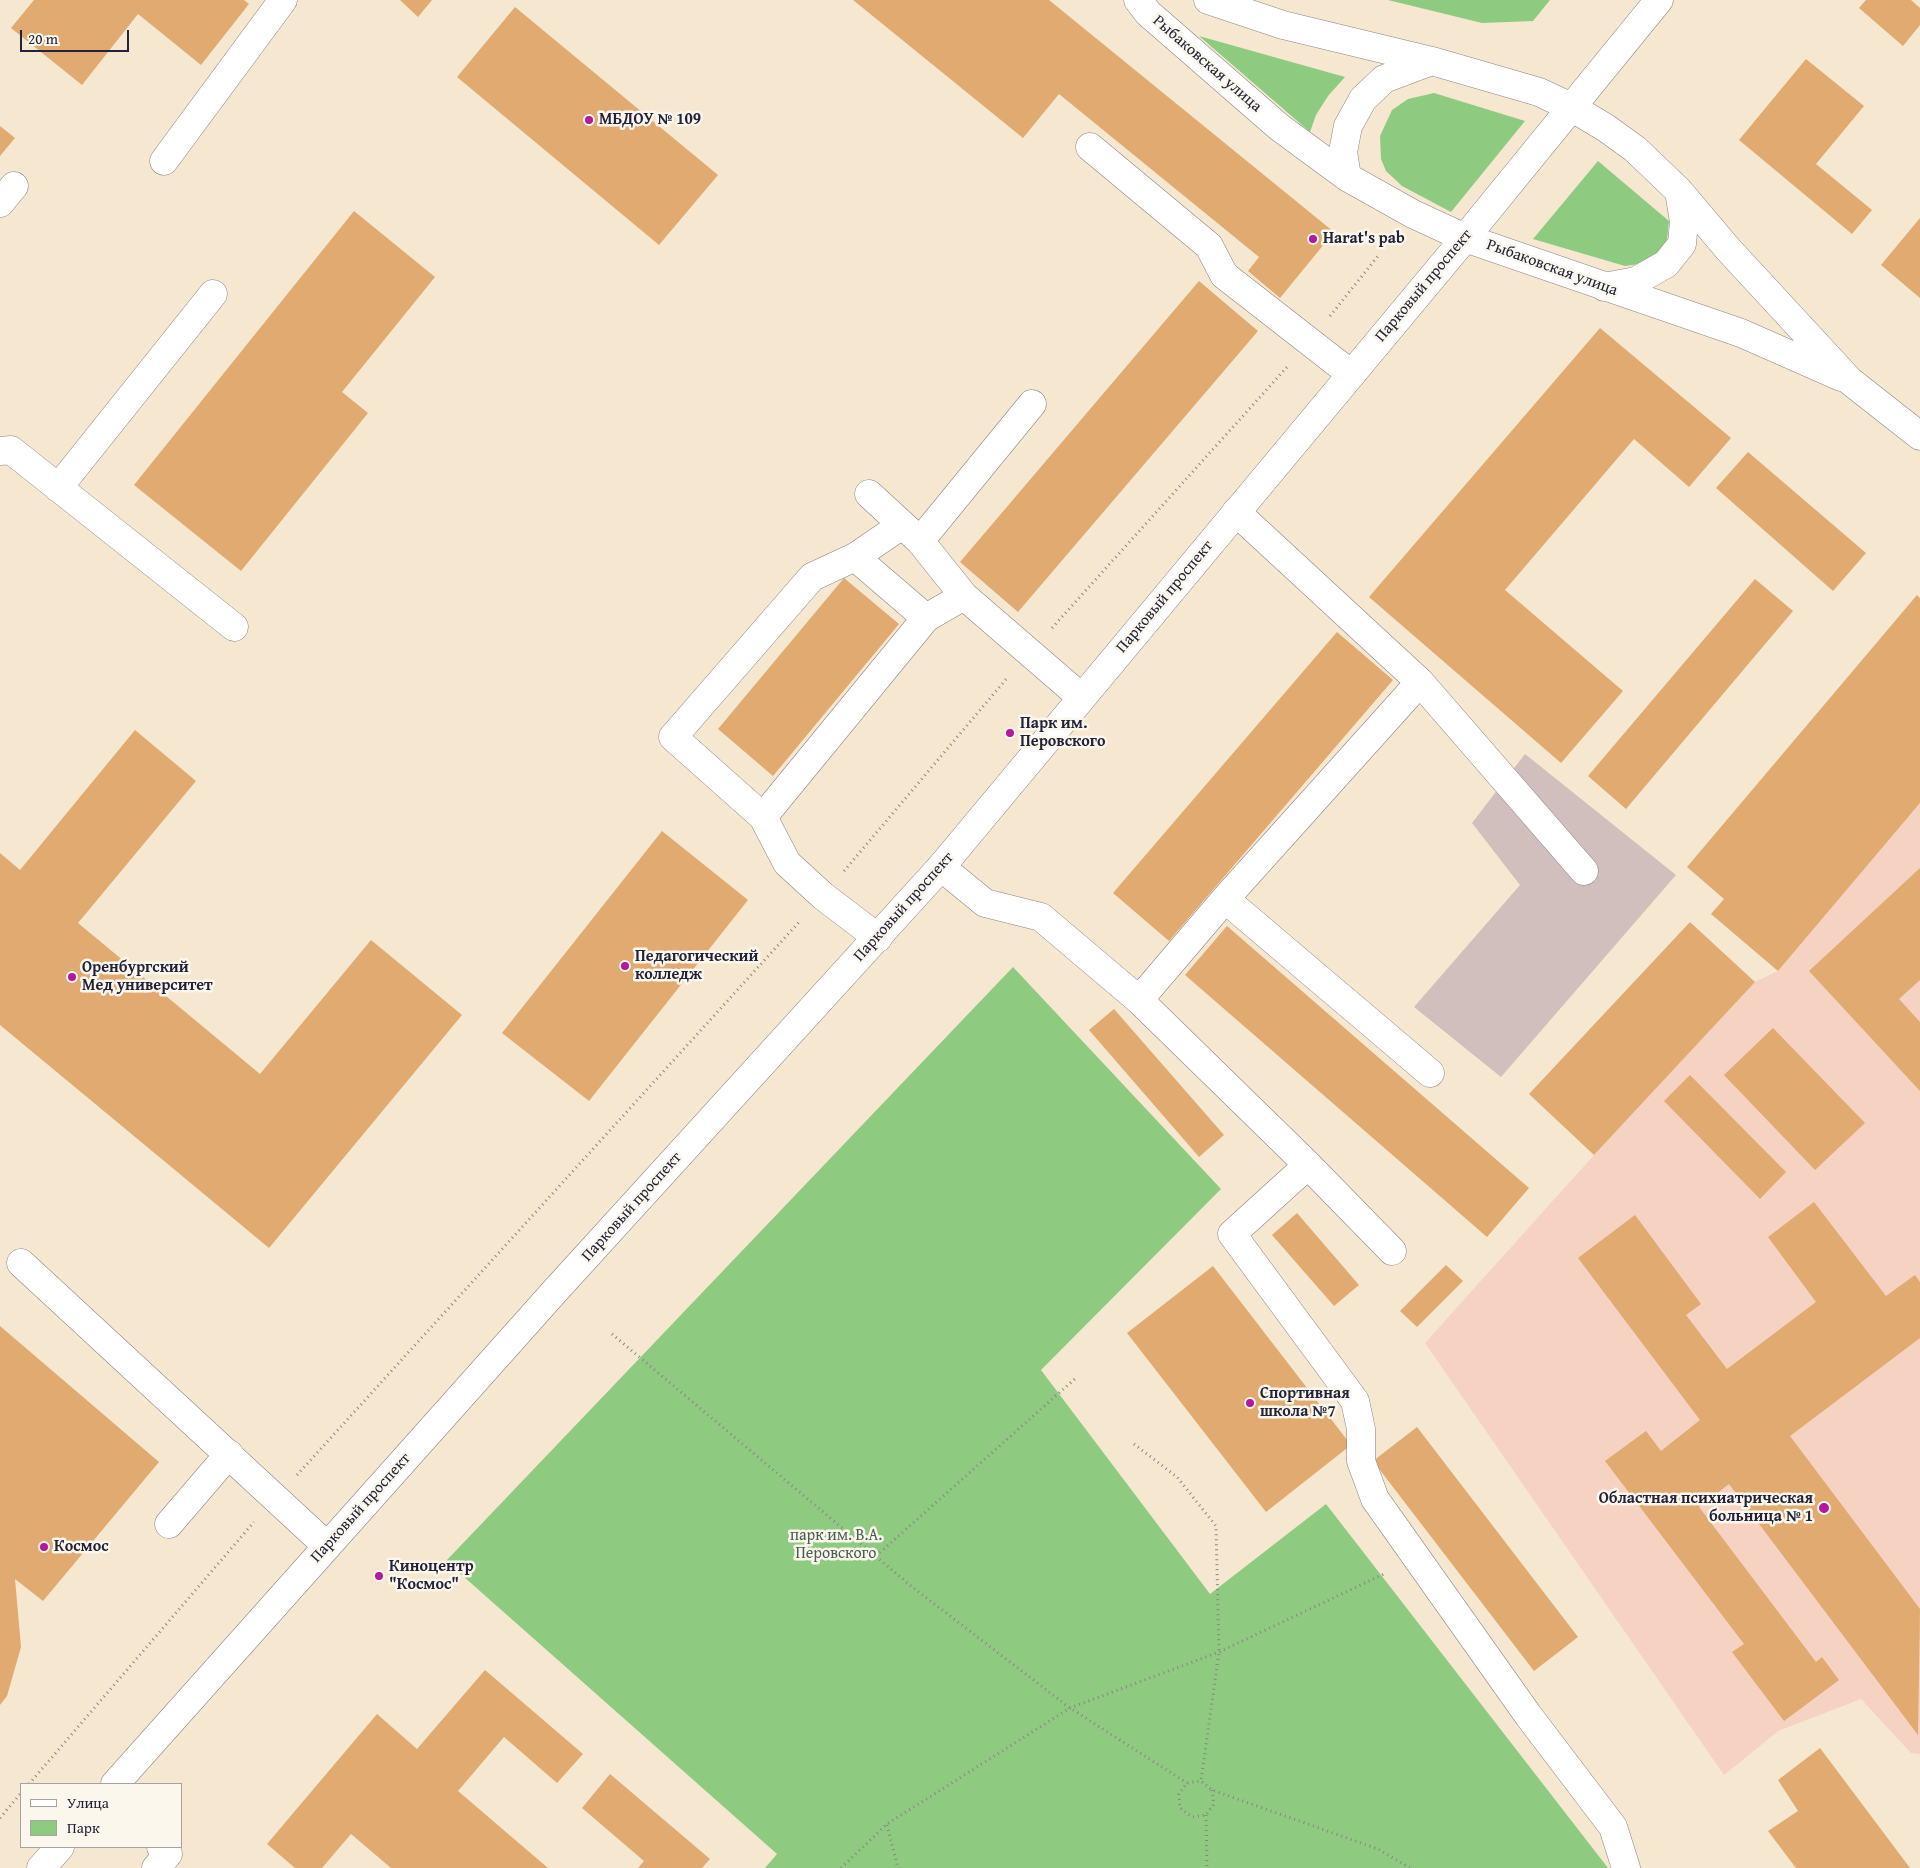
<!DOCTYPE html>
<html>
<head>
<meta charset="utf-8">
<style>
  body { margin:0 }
  #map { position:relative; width:1920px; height:1868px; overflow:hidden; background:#f6e7d0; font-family:"Gentium Book Plus",serif }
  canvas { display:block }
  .legend { position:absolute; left:20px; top:1783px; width:162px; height:65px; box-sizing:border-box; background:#fbf7ec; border:1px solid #a4a2a5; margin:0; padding:6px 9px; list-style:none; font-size:15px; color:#22223b }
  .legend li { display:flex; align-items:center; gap:10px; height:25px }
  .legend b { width:25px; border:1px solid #a4a2a5 }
  .scale { position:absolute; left:20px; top:30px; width:109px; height:22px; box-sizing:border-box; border:2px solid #22223b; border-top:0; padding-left:6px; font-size:15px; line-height:18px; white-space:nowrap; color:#22223b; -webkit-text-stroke:4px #fbf7ec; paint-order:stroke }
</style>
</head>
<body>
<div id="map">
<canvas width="1920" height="1868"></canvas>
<ul class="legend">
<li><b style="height:6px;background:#fff"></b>Улица</li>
<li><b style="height:14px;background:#8ecb81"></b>Парк</li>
</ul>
<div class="scale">20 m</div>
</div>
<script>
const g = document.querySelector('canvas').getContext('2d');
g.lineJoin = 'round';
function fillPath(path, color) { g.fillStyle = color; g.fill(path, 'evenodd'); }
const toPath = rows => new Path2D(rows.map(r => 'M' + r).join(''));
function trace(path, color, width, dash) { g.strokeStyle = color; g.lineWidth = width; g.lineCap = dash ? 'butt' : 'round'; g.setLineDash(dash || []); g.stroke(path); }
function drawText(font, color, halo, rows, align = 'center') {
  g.font = font + ' "Gentium Book Plus",serif'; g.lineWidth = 5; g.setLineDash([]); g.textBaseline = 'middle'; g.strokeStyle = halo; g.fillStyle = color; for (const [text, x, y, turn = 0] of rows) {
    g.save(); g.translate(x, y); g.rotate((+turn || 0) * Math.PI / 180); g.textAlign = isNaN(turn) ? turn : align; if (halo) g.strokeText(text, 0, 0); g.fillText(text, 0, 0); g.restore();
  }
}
fillPath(toPath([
  [1920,803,1920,1754,1911,1753,1861,1699,1778,1731,1724,1775,1425,1343,1594,1155,1755,982,1778,971]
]), '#f5d2c2');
fillPath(toPath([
  [1525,754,1676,875,1501,1077,1414,1007,1520,885,1472,823]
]), '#d1bfbd');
fillPath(toPath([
  [1388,0,1550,0,1533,21,1482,23],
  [1199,36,1345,77,1328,96,1316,115,1310,132],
  [1434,93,1525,121,1451,212,1402,186,1386,171,1381,159,1380,136,1392,110,1408,99],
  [1598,161,1669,221,1667,240,1656,254,1640,264,1625,266,1533,239],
  [1013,967,1221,1189,1041,1370,1210,1594,1326,1504,1608,1868,765,1868,777,1854,446,1561]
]), '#8ecb81');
fillPath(toPath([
  [34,0,244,0,249,4,201,65,138,14,82,85,11,28],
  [400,0,432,0,418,17],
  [853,0,1049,0,1334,232,1280,298,1248,271,1259,257,1059,94,1023,138],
  [1866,0,1911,0,1920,8,1920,25,1903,46,1859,8],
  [515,7,718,175,659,245,457,77],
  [1806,59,1864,106,1816,164,1872,210,1852,234,1739,140],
  [0,126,15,138,0,156],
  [354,211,435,277,342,392,368,413,241,571,134,485],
  [1920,218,1920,298,1881,265],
  [1199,281,1258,331,1018,612,960,562],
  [1600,328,1731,438,1689,487,1634,439,1505,590,1623,691,1561,763,1369,597],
  [1748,452,1866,553,1833,591,1716,488],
  [844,578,899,624,773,776,718,729],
  [1755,579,1793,611,1626,809,1588,776],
  [1917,595,1920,598,1920,803,1778,971,1711,914,1724,899,1687,867],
  [1337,632,1393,680,1169,941,1113,893],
  [135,730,196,781,78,923,260,1074,371,940,462,1015,269,1248,0,1025,0,853,20,870],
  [662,831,748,900,589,1101,502,1033],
  [1920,868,1920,980,1899,999,1920,1022,1920,1091,1809,971],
  [1690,922,1755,982,1594,1155,1529,1094],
  [1227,926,1529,1188,1487,1237,1185,975],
  [1114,1009,1224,1135,1199,1157,1089,1030],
  [1773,1028,1865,1123,1815,1170,1724,1075],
  [1690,1075,1786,1172,1760,1199,1664,1101],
  [1814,1202,1886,1296,1915,1275,1920,1282,1920,1338,1790,1436,1920,1609,1918,1735,1729,1484,1699,1507,1816,1662,1822,1657,1839,1680,1784,1721,1732,1652,1744,1644,1605,1461,1646,1431,1661,1451,1700,1420,1578,1258,1635,1215,1701,1304,1686,1315,1727,1369,1816,1302,1768,1237],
  [1297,1213,1359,1285,1334,1306,1272,1235],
  [1446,1265,1463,1281,1417,1327,1400,1311],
  [1213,1266,1351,1445,1266,1512,1127,1333],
  [0,1326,159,1462,43,1601,15,1579,21,1647,7,1696,0,1705],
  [1417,1427,1578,1637,1534,1671,1373,1461],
  [485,1670,583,1754,557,1783,504,1737,458,1791,548,1868,391,1868,351,1834,322,1868,295,1868,267,1844,377,1714,417,1749],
  [1820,1748,1910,1868,1796,1868,1768,1831,1798,1811,1778,1780],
  [610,1774,710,1859,702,1868,638,1868,644,1861,582,1808]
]), '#e0aa71');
const minor = toPath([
  [1090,147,1209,246,1224,275,1351,374],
  [164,161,283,0],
  [0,203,14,186],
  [0,451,11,450,234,627],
  [58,488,213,294],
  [869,494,920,541,964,596,1081,697],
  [902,525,855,557,926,618],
  [920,541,1032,404],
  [855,557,812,577,673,737,763,817,787,863,823,896,878,938],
  [1420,682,1584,871],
  [763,817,926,618,964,596],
  [941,867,985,903,1041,917,1139,1000,1308,1165,1392,1251],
  [1225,899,1430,1073],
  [1139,1000,1225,899,1420,682,1236,512],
  [1308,1165,1232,1234,1355,1401,1361,1429,1361,1461,1375,1499,1528,1715,1613,1827,1626,1868],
  [21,1263,327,1546],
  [169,1524,229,1454],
  [156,1868,168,1854,161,1847]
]);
const major = toPath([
  [1138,0,1148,13,1279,127,1347,177,1413,214,1465,238,1741,333,1841,377],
  [1208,0,1283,25,1432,61,1539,92,1571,107,1606,128,1635,149,1679,191,1728,249,1850,381,1920,436],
  [1347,177,1343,152,1348,126,1363,99,1384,79,1432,61],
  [1604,287,1636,281,1666,264,1682,244,1684,222,1679,191],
  [115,1784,555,1291,941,867,1465,238,1659,0],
  [41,1868,60,1847]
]);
trace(minor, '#8c8486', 29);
trace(major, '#8c8486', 29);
trace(toPath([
  [1330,316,1378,256],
  [1052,628,1287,367],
  [844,871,1008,677],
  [612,1334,911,1586,1070,1708,1187,1783],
  [1134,1444,1177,1477,1216,1526,1219,1652,1201,1781],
  [297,1475,800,921],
  [876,1556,1077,1377],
  [29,1784,254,1522],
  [1212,1790,1214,1804,1206,1815,1192,1817,1180,1808,1179,1794,1187,1783,1201,1781,1212,1790,1378,1849,1410,1868],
  [1206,1815,1207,1868],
  [0,1818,21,1793],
  [887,1825,898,1868],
  [841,1868,887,1824,1070,1708,1219,1652,1386,1573]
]), '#8c8486', 3, [1, 4]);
trace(minor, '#fff', 28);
trace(major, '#fff', 28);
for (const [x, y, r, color] of [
  [589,120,5,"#b5179e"],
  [1313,239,5,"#b5179e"],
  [1010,733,5,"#b5179e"],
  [625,966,5,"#b5179e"],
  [72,977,5,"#b5179e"],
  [1250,1403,5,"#b5179e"],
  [1824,1508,6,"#b5179e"],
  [44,1547,5,"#b5179e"],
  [379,1576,5,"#b5179e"]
]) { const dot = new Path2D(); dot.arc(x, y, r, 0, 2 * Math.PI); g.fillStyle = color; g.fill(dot); trace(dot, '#fbf7ec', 2); }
drawText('16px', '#22223b', '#fbf7ec', [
  ["Рыбаковская улица",1207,64,41],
  ["Рыбаковская улица",1552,268,20],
  ["Парковый проспект",1424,286,-50],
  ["Парковый проспект",1165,597,-50],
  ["Парковый проспект",904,907,-48],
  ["Парковый проспект",632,1207,-48],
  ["Парковый проспект",361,1508,-48]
]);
drawText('bold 16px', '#22223b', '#fbf7ec', [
  ["МБДОУ № 109",599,120],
  ["Harat's pab",1323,239],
  ["Парк им.",1020,724],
  ["Перовского",1020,742],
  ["Педагогический",635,957],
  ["колледж",635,975],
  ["Оренбургский",82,968],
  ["Мед университет",82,986],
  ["Спортивная",1260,1394],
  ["школа №7",1260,1412],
  ["Областная психиатрическая",1813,1499,"right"],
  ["больница № 1",1813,1517,"right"],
  ["Космос",54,1547],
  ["Киноцентр",389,1567],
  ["\"Космос\"",389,1585]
], 'left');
drawText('16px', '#485d54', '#fbf7ec', [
  ["парк им. В.А.",836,1536],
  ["Перовского",836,1554]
]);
</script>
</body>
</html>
